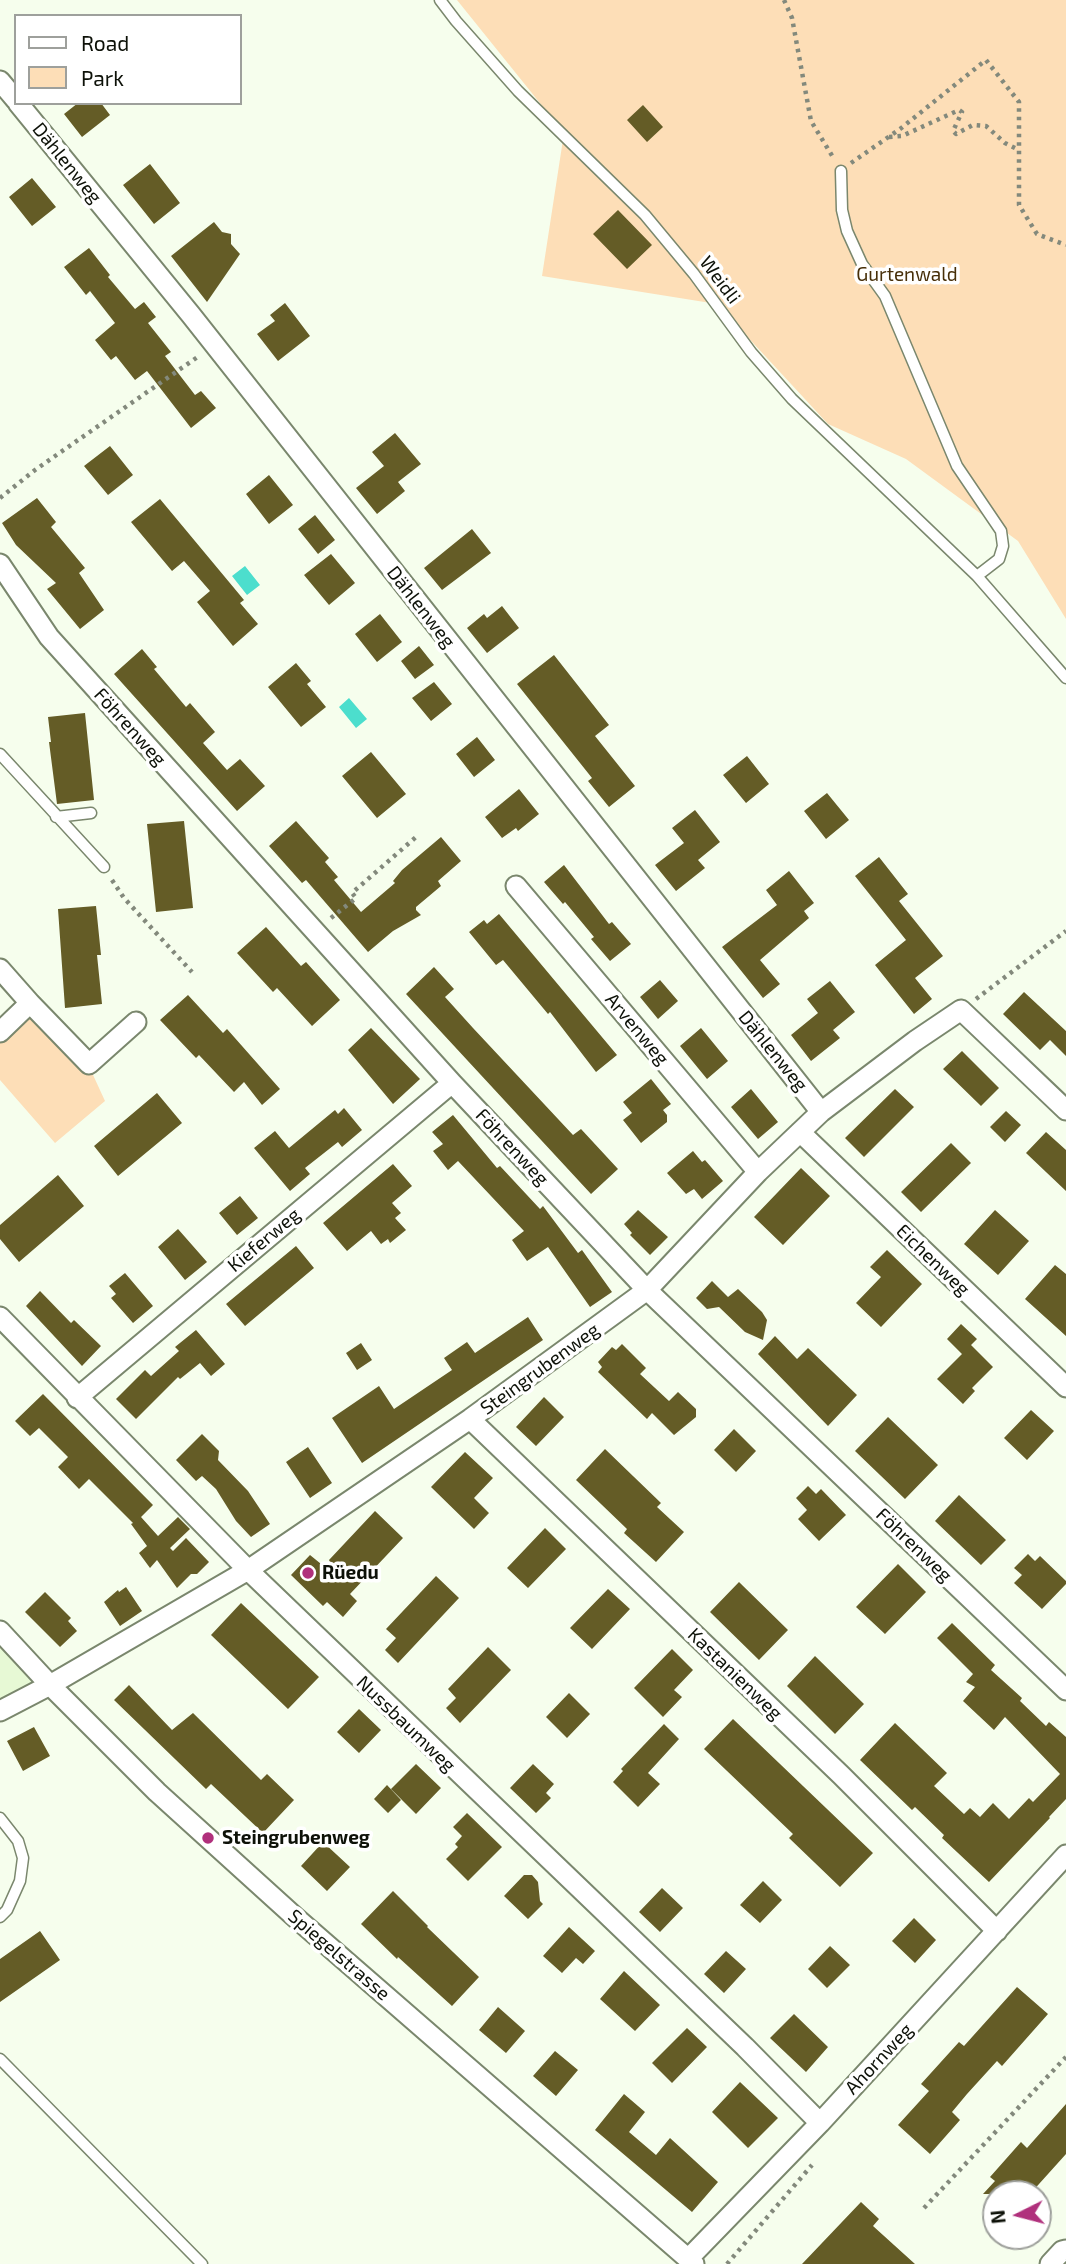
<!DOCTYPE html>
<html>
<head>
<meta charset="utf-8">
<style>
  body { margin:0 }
  #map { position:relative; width:1066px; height:2264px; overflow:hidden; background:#f6feed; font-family:"Exo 2",sans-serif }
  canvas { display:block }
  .legend { position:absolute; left:14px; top:14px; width:228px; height:91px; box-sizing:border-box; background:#fff; border:2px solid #9ea09c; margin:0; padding:9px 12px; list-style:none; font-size:21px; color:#0d1108 }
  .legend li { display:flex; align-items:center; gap:14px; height:35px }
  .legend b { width:35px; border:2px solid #9ea09c }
  .north { position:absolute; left:982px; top:2180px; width:70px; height:70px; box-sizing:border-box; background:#fff; border:2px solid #9ea09c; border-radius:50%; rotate:264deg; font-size:19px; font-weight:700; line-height:28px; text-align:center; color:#0d1108 }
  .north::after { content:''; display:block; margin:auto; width:24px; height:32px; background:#b0307c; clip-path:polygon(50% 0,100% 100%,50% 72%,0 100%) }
</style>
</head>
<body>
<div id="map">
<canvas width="1066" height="2264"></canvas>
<ul class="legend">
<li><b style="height:9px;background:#fff"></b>Road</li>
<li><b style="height:19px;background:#fddeb7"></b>Park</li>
</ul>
<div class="north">N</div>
</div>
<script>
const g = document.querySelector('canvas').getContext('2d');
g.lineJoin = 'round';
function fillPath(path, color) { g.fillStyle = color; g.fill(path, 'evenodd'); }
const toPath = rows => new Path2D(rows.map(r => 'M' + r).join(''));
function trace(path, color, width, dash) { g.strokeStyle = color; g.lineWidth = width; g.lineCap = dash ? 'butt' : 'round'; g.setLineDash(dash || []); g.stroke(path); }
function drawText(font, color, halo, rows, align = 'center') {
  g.font = font + ' "Exo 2",sans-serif'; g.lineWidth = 7; g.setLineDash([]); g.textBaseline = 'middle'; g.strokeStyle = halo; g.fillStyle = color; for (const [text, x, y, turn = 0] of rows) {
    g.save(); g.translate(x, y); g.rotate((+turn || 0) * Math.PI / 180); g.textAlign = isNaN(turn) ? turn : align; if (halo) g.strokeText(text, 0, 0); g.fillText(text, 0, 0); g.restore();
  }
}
fillPath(toPath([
  [0,1631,50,1685,0,1711]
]), '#e7f9d5');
fillPath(toPath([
  [457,0,1066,0,1066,619,1018,541,906,459,828,424,717,304,542,276,564,133],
  [30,1003,88,1064,105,1101,55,1143,0,1080,0,1029]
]), '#fddeb7');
fillPath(toPath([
  [245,566,260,585,247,595,232,576],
  [349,698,367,719,356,728,339,707]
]), '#4cdecd');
fillPath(toPath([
  [78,103,101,103,110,115,82,137,64,114],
  [643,105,663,127,647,142,627,120],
  [150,164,180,203,154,224,123,185],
  [32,178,56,207,32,226,9,197],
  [618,210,652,245,627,269,593,234],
  [214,222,222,232,231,234,231,244,240,254,207,302,171,256],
  [89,248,110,275,108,277,135,309,144,302,156,317,148,323,171,352,165,356,195,395,201,391,216,408,191,428,147,371,135,380,116,356,111,360,95,340,115,323,90,291,86,295,64,267],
  [285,303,310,336,278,361,257,334,275,321,270,315],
  [395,433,421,464,398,482,405,491,377,514,356,488,384,466,372,452],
  [110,446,133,475,108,495,84,466],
  [269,475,293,505,269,524,246,494],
  [37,498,56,522,51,527,85,568,79,573,104,610,80,629,47,589,56,583,16,545,2,523],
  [160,499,244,600,240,603,258,624,233,646,197,602,210,591,184,561,172,571,131,522],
  [315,515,335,540,318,554,298,529],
  [472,529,491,553,442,590,424,568],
  [331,554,355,583,329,605,304,575],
  [502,606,519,628,487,653,467,628,484,614,487,618],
  [380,614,402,642,377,662,355,634],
  [419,646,434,665,415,679,401,661],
  [142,649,157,667,154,669,186,707,190,703,215,732,203,743,227,770,240,759,265,786,237,811,114,674],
  [554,655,609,725,595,736,635,786,609,807,588,781,592,778,517,684],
  [296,663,311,681,307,684,326,707,301,727,268,687],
  [434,682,452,704,431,721,412,698],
  [85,713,94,800,57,804,49,742,51,742,48,717],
  [477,737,495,760,474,777,456,754],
  [371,752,406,794,377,818,342,776],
  [747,756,769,784,746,803,723,775],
  [519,789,539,814,518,831,516,828,502,838,485,817],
  [827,793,849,820,826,839,804,811],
  [695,810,720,842,698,860,705,868,676,891,655,865,684,843,672,828],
  [184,821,193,908,156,912,147,824],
  [296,821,329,858,325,862,338,877,334,880,361,912,395,883,393,881,402,870,441,837,461,861,438,881,441,886,416,907,416,910,421,915,393,931,368,952,306,880,302,883,269,846],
  [879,857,908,894,899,901,943,956,915,978,932,999,914,1014,875,965,906,940,855,876],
  [564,865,609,924,612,922,631,944,610,961,591,939,594,937,565,902,563,904,544,882],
  [789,871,814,903,804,911,809,918,760,960,780,984,763,998,722,947,777,905,766,890],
  [96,906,101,955,97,955,102,1004,65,1008,58,909],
  [499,914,617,1055,596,1072,550,1012,548,1014,503,960,496,965,469,932,484,920,487,924],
  [266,927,301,966,306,962,340,1000,312,1026,277,988,273,992,237,953],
  [434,967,454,989,445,997,473,1028,573,1135,581,1129,618,1169,591,1194,406,994],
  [660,980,678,1001,658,1019,640,997],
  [830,981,855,1012,833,1030,840,1038,811,1061,791,1035,818,1013,807,999],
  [1024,992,1066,1031,1066,1056,1050,1040,1040,1050,1003,1014],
  [188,995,223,1033,227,1029,280,1089,262,1105,244,1082,234,1092,199,1055,196,1058,160,1020],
  [371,1028,420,1079,393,1104,348,1050],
  [701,1028,728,1061,707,1079,680,1046],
  [962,1051,999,1088,981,1106,943,1069],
  [651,1079,671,1104,663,1110,667,1115,667,1122,641,1143,623,1120,632,1113,623,1102],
  [751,1089,778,1122,758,1139,731,1107],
  [895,1089,914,1107,864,1157,845,1138],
  [157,1093,182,1123,118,1176,94,1146],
  [344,1108,362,1130,342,1147,338,1142,305,1168,310,1174,290,1191,254,1148,275,1131,289,1148,335,1110,338,1114],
  [1006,1111,1021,1125,1005,1142,990,1127],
  [453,1115,497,1168,500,1166,540,1209,543,1206,578,1253,582,1250,612,1292,590,1307,548,1247,527,1261,512,1240,524,1231,458,1161,448,1170,433,1151,443,1144,432,1132],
  [1046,1132,1066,1150,1066,1191,1026,1153],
  [951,1143,971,1163,921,1212,901,1192],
  [693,1151,702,1162,705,1160,723,1181,702,1199,694,1189,686,1194,667,1173],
  [393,1164,412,1186,392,1203,401,1213,395,1218,406,1230,390,1243,388,1239,381,1244,371,1231,347,1251,323,1223],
  [801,1168,830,1196,783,1245,754,1217],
  [58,1175,84,1206,19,1262,0,1239,0,1225],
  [240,1196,258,1218,237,1235,219,1213],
  [638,1210,668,1237,650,1255,630,1235,632,1233,624,1224],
  [995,1210,1029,1241,998,1275,964,1244],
  [178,1229,207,1262,185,1280,158,1247],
  [296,1246,314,1268,245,1326,226,1304],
  [887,1250,922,1284,881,1327,856,1303,881,1277,870,1267],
  [1055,1265,1066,1274,1066,1336,1025,1299],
  [125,1273,153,1306,133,1323,111,1298,116,1294,109,1286],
  [712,1281,728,1297,738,1289,762,1312,767,1320,763,1340,745,1332,719,1307,707,1309,696,1298],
  [40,1291,71,1323,74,1320,101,1346,82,1366,26,1306],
  [528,1317,543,1340,362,1463,332,1418,379,1386,394,1409,452,1370,444,1358,467,1342,475,1353],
  [961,1324,977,1339,971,1345,993,1367,972,1388,975,1391,963,1404,937,1379,962,1354,947,1339],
  [196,1330,225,1364,211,1376,200,1363,180,1379,178,1377,136,1419,116,1399,145,1370,151,1376,179,1351,175,1347],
  [775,1336,797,1359,808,1348,857,1395,828,1426,758,1354],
  [361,1343,372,1360,357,1370,346,1353],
  [622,1344,646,1368,640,1374,669,1401,678,1392,696,1409,696,1417,674,1435,652,1413,647,1419,598,1372,602,1367,598,1362,612,1347,616,1350],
  [43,1394,153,1505,141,1517,158,1536,178,1517,190,1529,170,1548,173,1551,186,1538,209,1562,197,1574,191,1574,177,1588,157,1560,150,1568,139,1553,147,1546,131,1524,133,1523,89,1479,79,1489,58,1467,68,1457,39,1428,30,1436,15,1421],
  [544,1397,564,1417,536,1446,516,1427],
  [1031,1410,1054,1431,1027,1460,1004,1438],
  [888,1417,938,1465,905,1499,855,1451],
  [734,1429,756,1451,736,1472,714,1450],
  [202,1434,219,1451,218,1460,248,1491,270,1524,251,1537,236,1521,216,1489,202,1476,196,1481,176,1460],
  [308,1447,332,1483,310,1498,286,1462],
  [605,1449,661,1503,657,1507,684,1532,656,1562,624,1533,627,1529,576,1480],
  [465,1452,493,1478,474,1498,489,1513,474,1529,431,1487],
  [808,1486,816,1494,821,1489,846,1515,819,1541,798,1519,807,1510,796,1498],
  [959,1495,1006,1540,981,1565,935,1521],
  [375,1511,403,1538,350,1594,357,1601,343,1617,327,1602,323,1606,291,1575,310,1555,326,1568,331,1564,329,1560],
  [545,1528,566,1549,528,1588,507,1568],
  [1028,1554,1035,1561,1040,1556,1066,1581,1066,1584,1042,1609,1014,1583,1022,1575,1014,1568],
  [898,1564,926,1592,885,1634,856,1607],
  [436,1576,459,1598,398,1663,385,1650,396,1638,386,1629],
  [739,1582,788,1630,759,1660,710,1612],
  [126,1587,142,1611,120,1626,104,1602,118,1590,119,1592],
  [608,1589,630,1609,592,1649,570,1628],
  [45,1592,71,1618,68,1621,77,1631,60,1647,25,1612],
  [241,1603,319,1677,288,1709,211,1635],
  [952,1623,995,1665,991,1670,1022,1698,1020,1701,1046,1726,1049,1722,1066,1737,1066,1799,1049,1817,1050,1818,989,1882,942,1838,944,1835,915,1807,912,1810,860,1760,895,1723,947,1773,934,1786,964,1814,970,1808,980,1817,993,1803,1009,1819,1029,1798,1033,1802,1060,1774,1005,1717,994,1730,963,1701,975,1687,966,1682,973,1674,937,1638],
  [488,1647,511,1670,460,1723,446,1708,456,1698,448,1689],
  [672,1649,693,1670,674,1690,682,1697,663,1717,634,1688],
  [815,1656,864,1704,835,1734,787,1686],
  [129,1685,172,1730,193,1713,261,1780,267,1774,294,1800,263,1833,211,1784,206,1789,114,1700],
  [569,1693,590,1714,567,1738,546,1717],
  [359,1709,381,1730,359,1753,337,1732],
  [733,1719,873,1853,840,1887,789,1838,793,1834,704,1749],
  [664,1724,679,1739,648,1773,660,1784,638,1807,613,1782,623,1771,621,1769],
  [34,1727,50,1756,23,1771,7,1741],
  [416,1764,441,1788,416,1814,391,1789],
  [533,1764,554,1784,546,1793,551,1798,536,1813,510,1788],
  [387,1785,401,1800,388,1813,374,1799],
  [467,1813,502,1847,468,1881,446,1859,458,1847,455,1844,462,1836,453,1827],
  [323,1842,350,1867,327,1891,301,1866],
  [524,1875,532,1875,538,1882,540,1901,543,1904,528,1919,504,1896],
  [763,1881,782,1900,760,1923,740,1905],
  [662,1888,683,1908,660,1932,639,1912],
  [393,1891,428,1926,427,1927,479,1977,452,2006,398,1957,397,1959,361,1924],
  [914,1918,936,1940,915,1963,892,1941],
  [569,1927,595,1951,583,1964,576,1958,562,1973,543,1956],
  [40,1931,60,1960,0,2002,0,1959],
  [830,1946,850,1965,827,1988,808,1969],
  [726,1951,746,1969,724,1993,704,1974],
  [624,1971,660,2005,635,2031,600,1999],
  [1017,1987,1048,2014,1002,2066,997,2061,967,2094,952,2112,960,2120,930,2154,898,2125,929,2091,921,2084,959,2042,964,2046],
  [498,2007,525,2031,506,2053,479,2030],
  [794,2014,828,2047,806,2072,770,2038],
  [687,2028,707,2047,672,2083,652,2063],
  [555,2051,578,2070,556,2096,533,2076],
  [740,2082,778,2118,748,2148,712,2112],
  [624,2094,645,2112,629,2132,656,2155,670,2138,718,2182,692,2212,595,2130],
  [1066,2104,1066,2154,1030,2194,983,2194,995,2181,990,2177,1021,2142,1027,2148],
  [861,2202,879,2219,873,2226,915,2264,802,2264]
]), '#645c26');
const lane = toPath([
  [440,0,456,21,518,91,645,215,694,274,751,352,792,399,977,576,1066,678],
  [841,171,842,210,847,231,862,264,885,296,957,466,1001,531,1003,546,999,559,977,576],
  [0,754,104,867],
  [56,817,91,813],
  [0,1818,18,1841,23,1858,20,1881,7,1910,0,1917],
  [0,2059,202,2264]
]);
const street = toPath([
  [0,81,16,100],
  [18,103,191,315,821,1112],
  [0,564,49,637,452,1083,647,1290,1066,1690],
  [516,886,758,1172],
  [0,969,30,1003,0,1032],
  [30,1003,89,1064,136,1022],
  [800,1132,1066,1387],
  [0,1317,248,1570,745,2047,820,2123],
  [77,1398,452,1083],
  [470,1419,841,1775,997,1931],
  [0,1631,50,1685,157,1792,295,1917,694,2264],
  [0,1711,50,1685,248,1570,470,1419,647,1290,758,1172,821,1112,915,1041,961,1010,1066,1110],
  [688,2259,820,2123,1066,1855],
  [1050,2264,1062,2251,1066,2250]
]);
trace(lane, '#7a876d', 13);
trace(street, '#7a876d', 23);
trace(toPath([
  [784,0,792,18,811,121,834,159],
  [889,137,902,136,959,110,962,112,953,131,956,134,973,125,986,126,1005,143,1019,150],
  [851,163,900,129,986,60,1019,102,1019,205,1037,234,1066,245],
  [0,498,35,470,199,356],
  [112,880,124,898,192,972],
  [331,918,356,898,352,893,416,837],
  [976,999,1066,931],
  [924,2208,1066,2057],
  [727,2264,812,2165]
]), '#83897c', 4.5, [3.5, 5]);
trace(lane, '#fff', 10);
trace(street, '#fff', 19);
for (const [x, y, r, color] of [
  [308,1573,7,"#b0307c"],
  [208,1838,7,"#b0307c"]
]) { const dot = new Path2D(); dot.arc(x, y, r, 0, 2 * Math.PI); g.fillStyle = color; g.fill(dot); trace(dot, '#fff', 2.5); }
drawText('19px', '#0d1108', '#fff', [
  ["Dählenweg",67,163,51],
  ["Weidli",720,280,53],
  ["Dählenweg",421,607,52],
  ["Föhrenweg",130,727,48],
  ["Arvenweg",637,1029,50],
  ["Dählenweg",773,1051,51],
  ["Föhrenweg",512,1147,47],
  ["Kieferweg",264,1240,-40],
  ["Eichenweg",933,1260,44],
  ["Steingrubenweg",540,1369,-36],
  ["Föhrenweg",914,1545,44],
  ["Kastanienweg",735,1674,44],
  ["Nussbaumweg",406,1724,44],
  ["Spiegelstrasse",339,1955,41],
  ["Ahornweg",879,2059,-47]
]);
drawText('19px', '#472f09', '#fff', [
  ["Gurtenwald",907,275]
]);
drawText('bold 19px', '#0d1108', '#fff', [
  ["Rüedu",322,1573],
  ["Steingrubenweg",222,1838]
], 'left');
</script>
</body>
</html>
